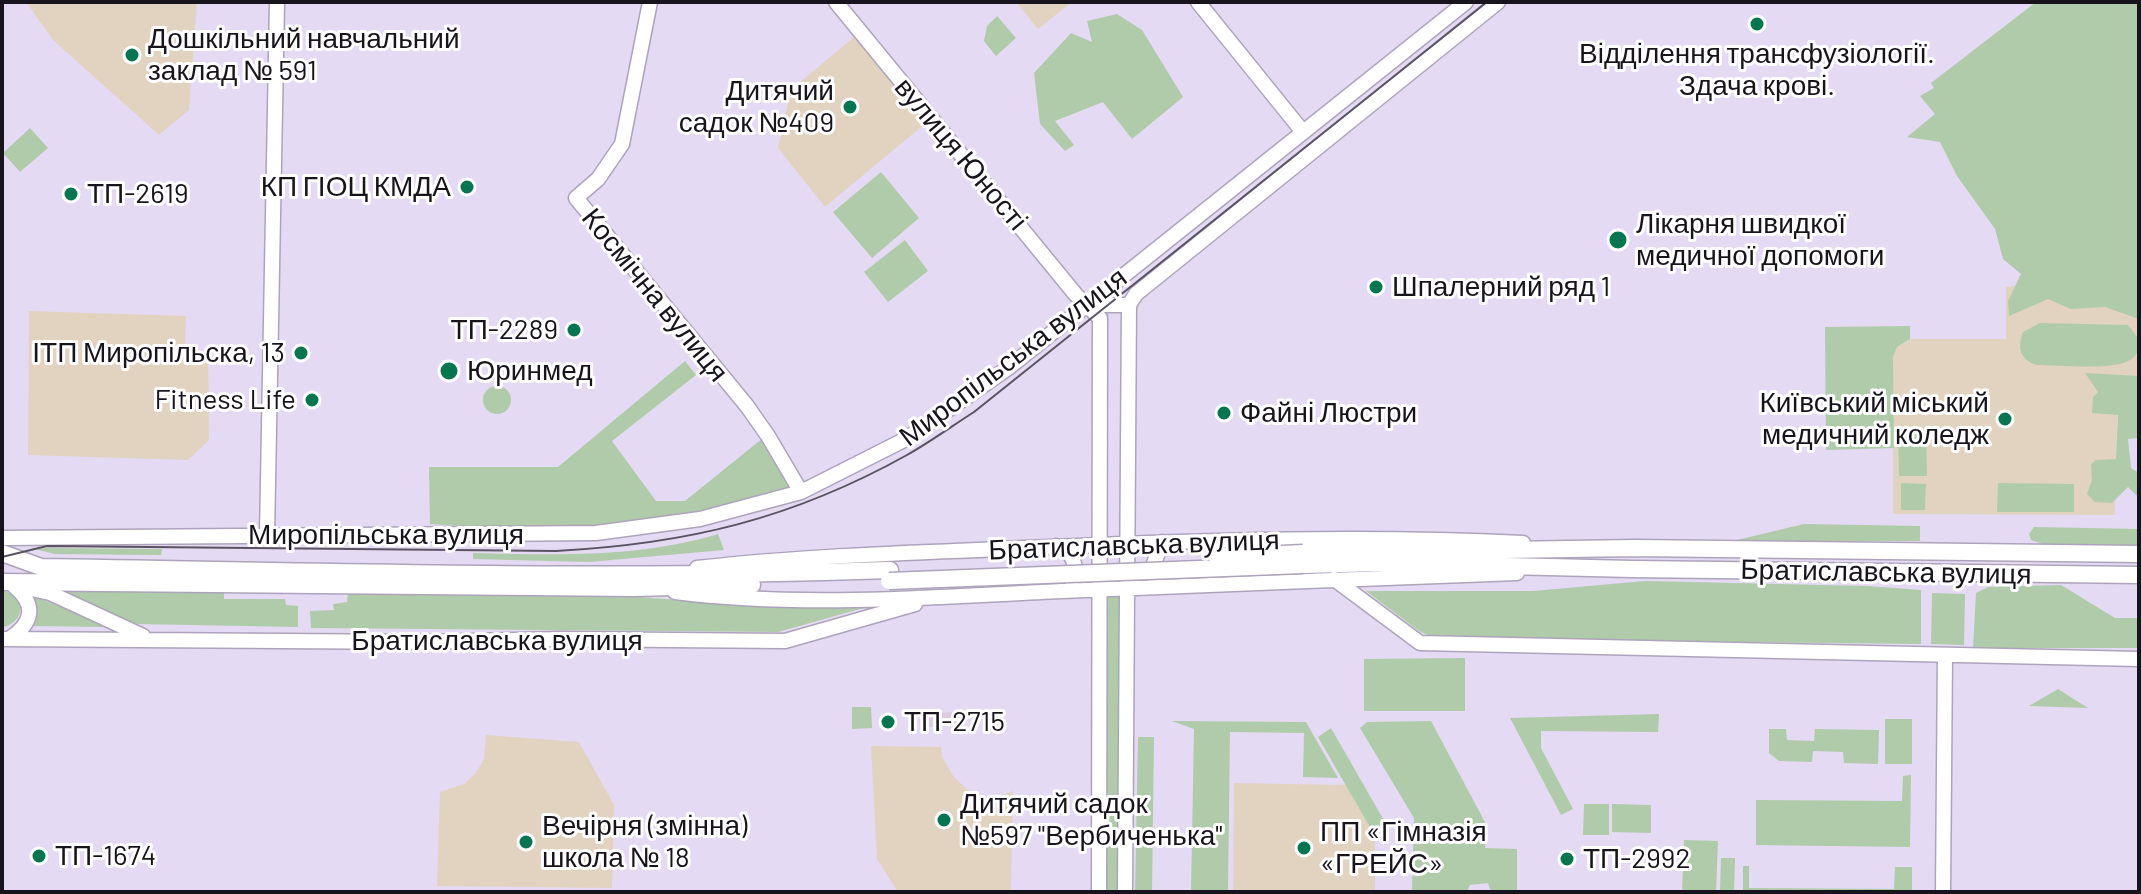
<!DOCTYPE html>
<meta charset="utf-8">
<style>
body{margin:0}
#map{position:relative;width:2141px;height:894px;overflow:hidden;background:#e4daf3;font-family:Barlow,sans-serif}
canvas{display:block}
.frame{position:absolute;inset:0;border:4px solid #18141d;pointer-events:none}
</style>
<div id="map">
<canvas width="2141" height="894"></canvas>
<div class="frame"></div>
</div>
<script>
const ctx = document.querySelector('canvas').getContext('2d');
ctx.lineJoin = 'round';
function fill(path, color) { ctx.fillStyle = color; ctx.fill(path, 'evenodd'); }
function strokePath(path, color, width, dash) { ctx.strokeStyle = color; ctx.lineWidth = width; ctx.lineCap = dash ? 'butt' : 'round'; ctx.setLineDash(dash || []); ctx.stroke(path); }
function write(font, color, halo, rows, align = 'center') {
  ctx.font = font + ' Barlow,sans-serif'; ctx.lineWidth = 6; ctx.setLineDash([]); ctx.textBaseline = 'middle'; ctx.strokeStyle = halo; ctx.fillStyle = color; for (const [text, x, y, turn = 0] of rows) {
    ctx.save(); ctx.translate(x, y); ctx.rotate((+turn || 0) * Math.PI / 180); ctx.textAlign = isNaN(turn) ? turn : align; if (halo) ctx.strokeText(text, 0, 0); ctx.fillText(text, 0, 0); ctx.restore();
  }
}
fill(new Path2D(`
 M 962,711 L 963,724 L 920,728 L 919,715 Z`), '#dbccdf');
fill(new Path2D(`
 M 26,2 L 197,2 L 189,110 L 159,135 L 53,40 Z
 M 1016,2 L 1072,2 L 1038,29 Z
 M 855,36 L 926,123 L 825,207 L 778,148 L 791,90 Z
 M 2058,280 L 2139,309 L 2139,380 L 2118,390 L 2115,515 L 1893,514 L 1893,357 L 1897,347 L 1910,339 L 2006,339 L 2006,287 Z
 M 29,311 L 186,316 L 185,350 L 208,351 L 209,440 L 188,460 L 28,455 Z
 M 486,735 L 579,742 L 614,805 L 612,888 L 437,886 L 440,792 L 464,784 L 475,774 L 484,759 Z
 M 871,746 L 941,747 L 942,757 L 954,777 L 968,790 L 984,796 L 1001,796 L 1013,791 L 1011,892 L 898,892 L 877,859 Z
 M 1234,783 L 1346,785 L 1375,836 L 1375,892 L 1233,892 Z`), '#e2d3c1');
fill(new Path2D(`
 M 2036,2 L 2139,2 L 2139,319 L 2105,307 L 2071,309 L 2048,299 L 2009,316 L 2008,301 L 2021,274 L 2003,259 L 1995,229 L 1957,176 L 1940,142 L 1907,137 L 1935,114 L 1920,96 L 1934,88 L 1931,83 Z
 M 1117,14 L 1142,30 L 1183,97 L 1132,139 L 1103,102 L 1055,121 L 1074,145 L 1065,151 L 1040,124 L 1034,73 L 1071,33 L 1092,42 L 1087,21 Z
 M 997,16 L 1016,38 L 996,56 L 984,41 L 987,26 Z
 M 30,128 L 48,148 L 20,172 L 3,153 Z
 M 881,172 L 919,218 L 872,258 L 833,212 Z
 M 905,240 L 928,271 L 888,302 L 864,272 Z
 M 2040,323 L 2128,325 L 2139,339 C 2139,346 2139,352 2134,357 C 2120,372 2058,365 2037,365 C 2020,360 2017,348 2023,332 Z
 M 1910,326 L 1910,339 L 1897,347 L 1893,357 L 1894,448 L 1826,450 L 1825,327 Z
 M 685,361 L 696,375 L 612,441 L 656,501 L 685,501 L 763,438 L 793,485 C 678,527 551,533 430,524 L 429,467 L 558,467 Z
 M 2085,373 L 2139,376 L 2139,438 L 2128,439 L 2131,468 L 2139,473 L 2139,498 L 2128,487 L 2112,503 L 2095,502 L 2087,494 L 2092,480 L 2091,464 L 2096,460 L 2116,459 L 2118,415 L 2092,413 L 2093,397 L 2098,392 Z
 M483 400a14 14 0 1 1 28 0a14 14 0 1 1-28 0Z
 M 1926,433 L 1927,476 L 1899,476 L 1898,434 Z
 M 1901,483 L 1926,484 L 1925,510 L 1901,510 Z
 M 1998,483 L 2074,484 L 2074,512 L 1997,512 Z
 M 1804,524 L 1920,526 L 1920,541 L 1733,541 Z
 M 2034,527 L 2139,529 L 2139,546 L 2043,544 L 2031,540 L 2029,534 Z
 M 718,534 L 724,550 L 589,562 L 473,559 L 473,553 C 554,555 639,558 718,534 Z
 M 35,549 L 47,548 L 162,549 L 161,555 L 55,554 Z
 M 1645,581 L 1867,586 L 1921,590 L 1921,644 L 1436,639 L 1419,631 L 1366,591 L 1533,591 Z
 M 2061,585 L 2115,618 L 2139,618 L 2139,648 L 1973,648 L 1976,593 L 1988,587 Z
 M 1126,588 L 1125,892 L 1099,892 L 1100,590 Z
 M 2,590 L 14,595 L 21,607 C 20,619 13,624 2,628 Z
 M 64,592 L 224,592 L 224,599 L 285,599 L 286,605 L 298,606 L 298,627 L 136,624 Z
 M 348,593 L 614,595 L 771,607 L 881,603 L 778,632 L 311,628 L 310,611 L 334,610 L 333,604 L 347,602 Z
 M 1932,593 L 1965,594 L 1964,645 L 1931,644 Z
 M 29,594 L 109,627 L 30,626 Z
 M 1465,658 L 1465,711 L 1364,711 L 1364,659 Z
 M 2058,689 L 2088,708 L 2029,706 Z
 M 852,707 L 871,707 L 872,728 L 852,729 Z
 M 1659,714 L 1658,732 L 1541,731 L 1541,748 L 1573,809 L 1561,815 L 1510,718 Z
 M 1885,719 L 1912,719 L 1912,764 L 1885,764 Z
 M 1172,721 L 1306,722 L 1338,778 L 1303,777 L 1304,733 L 1230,732 L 1228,892 L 1191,892 L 1194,729 Z
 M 1431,721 L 1486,824 L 1485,848 L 1517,849 L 1517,892 L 1491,892 L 1488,883 L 1470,885 L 1467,892 L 1412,892 L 1414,818 L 1360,728 L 1367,722 Z
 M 1331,728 L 1386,824 L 1375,836 L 1318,737 Z
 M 1769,729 L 1786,729 L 1787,740 L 1814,741 L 1815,729 L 1879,730 L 1878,764 L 1844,763 L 1843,752 L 1813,751 L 1812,762 L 1779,761 L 1769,753 Z
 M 1138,737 L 1154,737 L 1152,892 L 1135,892 Z
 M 1911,775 L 1910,847 L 1756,845 L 1756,800 L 1902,801 L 1903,776 Z
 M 1584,804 L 1609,804 L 1609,835 L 1583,835 Z
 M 1612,804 L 1651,805 L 1651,833 L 1612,832 Z
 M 1684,840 L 1718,841 L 1716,892 L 1682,892 Z
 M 1721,858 L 1735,858 L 1734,892 L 1720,892 Z
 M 1743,866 L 1749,866 L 1749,888 L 1894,889 L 1895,867 L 1912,867 L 1912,892 L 1743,892 Z`), '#b0cba9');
const minor = new Path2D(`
 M 650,2 L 622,144 L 598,179 L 576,198 L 747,406 L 768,436 L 801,492
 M 836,2 L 1076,295 L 1100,318 L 1099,892
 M 1198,2 L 1303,132
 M 1087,305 L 1129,305
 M 1129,305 L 1136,294 L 1498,2
 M 267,535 L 277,2
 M 2,538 L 596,533 L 700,519 L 801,492 L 906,439 L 1008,368 L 1466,2
 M 1056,546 C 1074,552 1078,565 1072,582
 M 697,568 C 814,555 932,552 1049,547 C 1207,540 1365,535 1523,543
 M 1155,579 L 1153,566 L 1162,542
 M 1334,579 L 1420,643 L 2139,659
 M 22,587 L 50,593 L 143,636
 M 675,592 C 803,608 934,597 1062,591 C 1214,585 1365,578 1517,573
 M 2,639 L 421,642 L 561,639 L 785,641 L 915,604
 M 9,639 C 33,623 37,605 14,586
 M 1125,892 L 1129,305
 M 1943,892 L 1945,655`);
const major = new Path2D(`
 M 2,553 L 41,567 C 323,571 607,580 890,570
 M 1303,553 L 1636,548 L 2139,554
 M 1303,565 L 1379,563 L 1632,569 L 2139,575
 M 2,582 L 634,588 L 752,585`);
strokePath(minor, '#ada4bb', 17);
strokePath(major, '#ada4bb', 19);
strokePath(minor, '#fff', 14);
strokePath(major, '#fff', 16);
strokePath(new Path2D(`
 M 2,557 L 47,546 L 556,551 C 687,544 792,519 907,455 C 930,442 952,426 974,412 L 1487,2`), '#595362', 2);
const majorBridge = new Path2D(`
 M 1217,557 L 1303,553
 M 889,581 L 1303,565`);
strokePath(majorBridge, '#ada4bb', 19, []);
strokePath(majorBridge, '#fff', 16);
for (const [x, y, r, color] of [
 [1757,24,8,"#067650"],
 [132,55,8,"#067650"],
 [850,107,8,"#067650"],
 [467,187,8,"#067650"],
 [71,194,8,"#067650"],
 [1618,240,10,"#067650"],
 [1376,287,8,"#067650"],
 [574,330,8,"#067650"],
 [301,353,8,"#067650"],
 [449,371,10,"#067650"],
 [312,400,8,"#067650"],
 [1224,413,8,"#067650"],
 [2005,419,8,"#067650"],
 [888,722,8,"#067650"],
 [944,820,8,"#067650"],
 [526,842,8,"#067650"],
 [1304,848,8,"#067650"],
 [39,856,8,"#067650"],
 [1567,859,8,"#067650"]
]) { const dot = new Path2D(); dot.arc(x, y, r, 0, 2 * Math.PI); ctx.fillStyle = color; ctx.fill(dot); strokePath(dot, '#fff', 3); }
write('28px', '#18141d', '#fff', [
 ["Дошкільний навчальний",148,39],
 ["заклад № 591",148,71],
 ["Відділення трансфузіології.",1757,54,"center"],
 ["Здача крові.",1757,86,"center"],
 ["Дитячий",834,91,"right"],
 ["садок №409",834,123,"right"],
 ["КП ГІОЦ КМДА",451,187,"right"],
 ["ТП-2619",87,194],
 ["Лікарня швидкої",1636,224],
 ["медичної допомоги",1636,256],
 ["Шпалерний ряд 1",1392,287],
 ["ТП-2289",558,330,"right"],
 ["ІТП Миропільска, 13",285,353,"right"],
 ["Юринмед",467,371],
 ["Fitness Life",296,400,"right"],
 ["Київський міський",1989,403,"right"],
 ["медичний коледж",1989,435,"right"],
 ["Файні Люстри",1240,413],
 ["ТП-2715",904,722],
 ["Дитячий садок",960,804],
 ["№597 \"Вербиченька\"",960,836],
 ["Вечірня (змінна)",542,826],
 ["школа № 18",542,858],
 ["ПП «Гімназія",1320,832],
 ["«ГРЕЙС»",1320,864],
 ["ТП-1674",55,856],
 ["ТП-2992",1583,859]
], 'left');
write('28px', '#18141d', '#fff', [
 ["вулиця Юності",961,154,50],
 ["Космічна вулиця",655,295,51],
 ["Миропільська вулиця",1013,357,-37],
 ["Миропільська вулиця",386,535],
 ["Братиславська вулиця",1134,545,-2],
 ["Братиславська вулиця",1886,572,1],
 ["Братиславська вулиця",497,641]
]);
</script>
